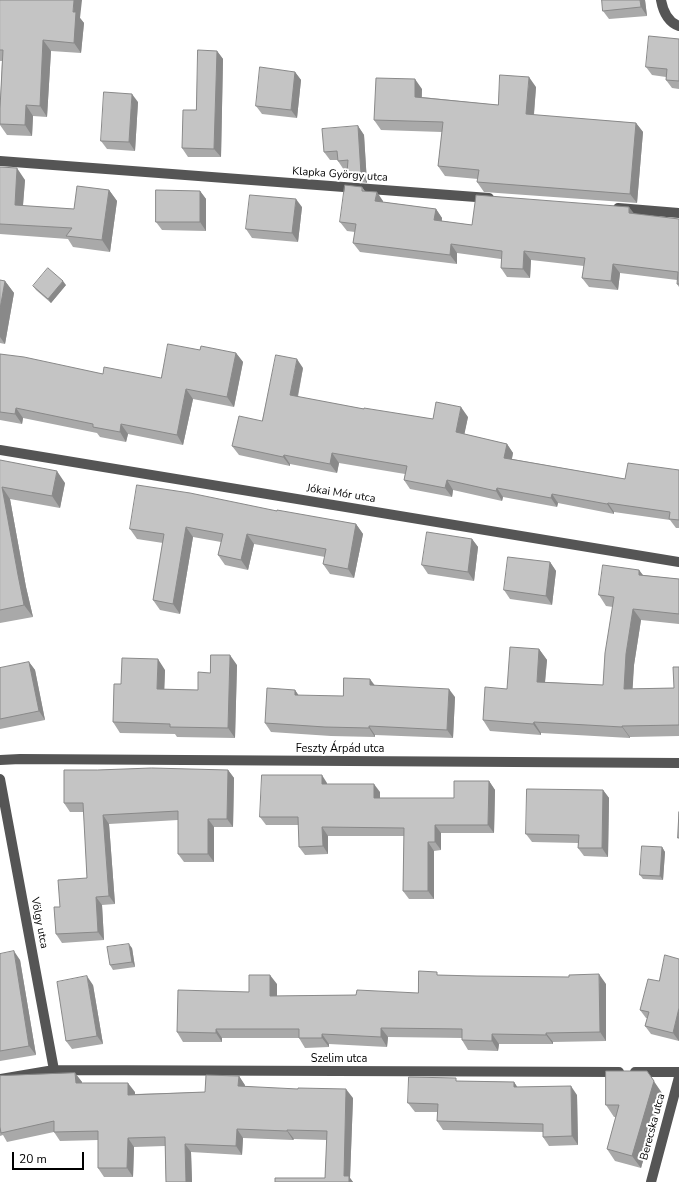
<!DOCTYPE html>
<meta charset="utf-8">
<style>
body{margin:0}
#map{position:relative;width:679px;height:1182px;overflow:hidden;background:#fff;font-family:"Nunito Sans",sans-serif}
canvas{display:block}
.scale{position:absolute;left:12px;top:1152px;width:72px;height:18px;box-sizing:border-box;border:2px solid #000;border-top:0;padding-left:5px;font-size:12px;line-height:14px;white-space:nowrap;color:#000;-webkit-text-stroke:3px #fff;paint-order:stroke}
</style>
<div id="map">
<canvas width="679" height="1182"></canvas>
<div class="scale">20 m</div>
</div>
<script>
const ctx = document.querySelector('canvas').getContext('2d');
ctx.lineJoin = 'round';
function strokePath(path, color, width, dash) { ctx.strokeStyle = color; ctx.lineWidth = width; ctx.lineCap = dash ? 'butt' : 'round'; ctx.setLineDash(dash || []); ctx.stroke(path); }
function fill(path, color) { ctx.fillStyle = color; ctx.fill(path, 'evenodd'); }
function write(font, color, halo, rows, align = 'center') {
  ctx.font = font + ' "Nunito Sans",sans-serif'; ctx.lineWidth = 4; ctx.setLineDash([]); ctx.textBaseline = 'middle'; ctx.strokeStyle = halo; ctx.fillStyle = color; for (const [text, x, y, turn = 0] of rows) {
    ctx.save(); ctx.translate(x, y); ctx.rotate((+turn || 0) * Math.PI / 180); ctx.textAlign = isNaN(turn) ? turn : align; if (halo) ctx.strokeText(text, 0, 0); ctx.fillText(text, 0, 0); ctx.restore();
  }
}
strokePath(new Path2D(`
 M 661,0 C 663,11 668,22 679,26
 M 0,161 L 489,198
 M 618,208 L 679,213
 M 0,450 L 679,562
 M 0,760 L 20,759 L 679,763
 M 0,779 L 54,1070
 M 635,1072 L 679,1072
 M 0,1079 L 54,1070 L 619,1072
 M 651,1182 L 679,1077`), '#555', 10);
fill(new Path2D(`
 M 0,0 L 80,18 L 84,23 L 81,53 L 51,51 L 47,117 L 33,116 L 32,136 L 7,135 L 0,125 L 0,109 L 2,61 L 0,61 Z
 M 602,0 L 645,0 L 647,16 L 609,19 L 603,11 Z
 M 679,39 L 679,89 L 672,88 L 666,80 L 666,77 L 652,75 L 646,67 Z
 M 217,51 L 223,59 L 221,157 L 188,157 L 182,148 L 196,110 Z
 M 295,72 L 301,80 L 297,118 L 262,114 L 256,106 Z
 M 536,87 L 534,115 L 636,123 L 643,132 L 637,203 L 484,192 L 477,182 L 478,179 L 445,176 L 438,166 L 442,132 L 381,130 L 374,120 L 422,89 L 422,97 L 498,105 Z
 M 138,102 L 135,151 L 107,149 L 101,141 Z
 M 358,126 L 364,135 L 367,183 L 353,181 L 347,173 L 347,169 L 344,170 L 338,161 L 338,160 L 330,160 L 324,152 Z
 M 0,167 L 25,180 L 23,206 L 74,209 L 109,190 L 117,201 L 110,252 L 73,247 L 68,239 L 0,234 Z
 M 362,187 L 365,191 L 383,201 L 383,202 L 436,209 L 442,218 L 442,221 L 472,225 L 634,214 L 679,219 L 679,287 L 677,284 L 677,280 L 620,273 L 618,290 L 589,287 L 582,278 L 584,266 L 531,260 L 530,278 L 507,277 L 501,268 L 501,259 L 457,253 L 457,264 L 360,252 L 353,243 L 355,232 L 347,231 L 340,222 Z
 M 200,191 L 206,199 L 206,231 L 162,230 L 156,222 Z
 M 302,207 L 298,242 L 252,238 L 246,229 Z
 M 0,280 L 5,281 L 14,293 L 5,344 L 0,343 Z
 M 66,285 L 51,303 L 36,290 L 33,286 Z
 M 200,350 L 236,353 L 243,362 L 234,407 L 193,399 L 183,445 L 128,434 L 126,442 L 100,437 L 97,433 L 23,418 L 22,424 L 0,420 L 0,354 L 103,374 L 161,378 Z
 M 303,368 L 298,397 L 364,409 L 433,419 L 468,417 L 464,434 L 507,444 L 513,453 L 512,459 L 625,479 L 679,470 L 679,528 L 676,528 L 670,520 L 614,512 L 614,514 L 558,503 L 557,507 L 503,497 L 502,501 L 453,490 L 452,497 L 410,489 L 404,480 L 405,474 L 339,463 L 337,473 L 290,464 L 290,466 L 239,455 L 232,446 L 262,421 Z
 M 0,460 L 65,483 L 60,508 L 10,499 L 26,587 L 33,617 L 0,623 Z
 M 277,511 L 356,524 L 363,534 L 354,578 L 330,574 L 323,564 L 325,557 L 254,544 L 248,570 L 225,565 L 218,555 L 221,542 L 193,537 L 180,614 L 160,610 L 153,600 L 163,543 L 137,539 L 130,529 Z
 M 472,539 L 478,547 L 474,581 L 428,574 L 422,565 Z
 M 550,562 L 556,571 L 552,605 L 510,599 L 504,590 Z
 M 639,570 L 643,575 L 679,579 L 679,624 L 641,620 L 634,665 L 632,689 L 674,688 L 679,667 L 679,736 L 630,737 L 630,738 L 541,733 L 541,735 L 490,731 L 483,720 L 507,689 L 539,649 L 547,660 L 545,682 L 603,685 L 613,607 L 606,606 L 599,595 Z
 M 29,662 L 35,670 L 45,720 L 0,729 L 0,668 Z
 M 237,665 L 235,738 L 177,737 L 175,734 L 120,733 L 113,722 L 121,684 L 165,670 L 164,689 L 198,690 L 210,673 Z
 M 375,686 L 455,697 L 453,738 L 375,735 L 375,737 L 331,736 L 271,732 L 265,723 L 295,690 L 299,696 L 343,696 Z
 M 97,770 L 228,770 L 234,778 L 233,827 L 214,827 L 214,862 L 184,862 L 178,854 L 178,820 L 109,824 L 115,904 L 102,905 L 104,940 L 62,943 L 56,934 L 60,907 L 87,878 L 84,812 L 70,812 L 64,803 Z
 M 489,781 L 495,790 L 494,833 L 441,833 L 441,850 L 434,851 L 434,899 L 409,899 L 403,891 L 404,836 L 328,836 L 328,854 L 305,855 L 299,847 L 299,825 L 266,825 L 260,817 L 327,783 L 327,784 L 380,792 L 380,798 L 454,798 Z
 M 603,790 L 609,798 L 608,857 L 584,856 L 578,848 L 578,843 L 532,842 L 526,834 Z
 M 662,847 L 665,852 L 663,880 L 643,879 L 640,875 Z
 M 132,948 L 135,967 L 113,970 L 110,965 Z
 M 0,954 L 20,960 L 36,1055 L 0,1061 Z
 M 679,959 L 679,1041 L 651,1034 L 645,1026 L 647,1018 L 646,1018 L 640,1010 L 659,981 Z
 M 440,975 L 606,984 L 606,1041 L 553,1042 L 553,1044 L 499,1044 L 498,1051 L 468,1050 L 462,1040 L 462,1038 L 388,1037 L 387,1047 L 329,1044 L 329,1047 L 305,1048 L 299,1038 L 222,1038 L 222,1042 L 183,1042 L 177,1032 L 249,992 L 277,984 L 277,996 L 356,995 L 418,993 Z
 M 93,985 L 103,1044 L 72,1049 L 66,1041 Z
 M 75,1073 L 82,1082 L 82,1083 L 135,1092 L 135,1094 L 205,1092 L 239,1076 L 245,1086 L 353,1098 L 350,1178 L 353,1182 L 275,1182 L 325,1178 L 327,1140 L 294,1139 L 293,1140 L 243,1138 L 242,1155 L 191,1152 L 192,1182 L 166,1182 L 165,1146 L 134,1147 L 133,1177 L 104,1177 L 98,1168 L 98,1140 L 60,1141 L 54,1132 L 7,1142 L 3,1135 L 0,1136 L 0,1076 Z
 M 458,1081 L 514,1082 L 517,1087 L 577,1095 L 578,1145 L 549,1146 L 543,1137 L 543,1132 L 443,1130 L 437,1121 L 437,1112 L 415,1112 L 408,1103 Z
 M 662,1093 L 641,1168 L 615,1161 L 607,1149 L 616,1117 L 614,1117 L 606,1105 Z`), '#a9a9a9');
fill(new Path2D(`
 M 74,0 L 82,0 L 80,18 L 84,23 L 81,53 L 74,43 L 73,12 Z
 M 640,0 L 645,0 L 647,16 L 641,7 Z
 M 43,40 L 51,51 L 47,117 L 40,106 Z
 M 217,51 L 223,59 L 221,157 L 214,149 Z
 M 295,72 L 301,80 L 297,118 L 291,110 Z
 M 529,77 L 536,87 L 533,124 L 526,114 Z
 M 415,79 L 422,89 L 421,106 L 415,97 Z
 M 132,94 L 138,102 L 135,151 L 129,142 Z
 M 26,105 L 33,116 L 32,136 L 25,125 Z
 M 636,123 L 643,132 L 637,203 L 630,194 Z
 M 358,126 L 364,135 L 367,183 L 361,174 Z
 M 17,168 L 25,180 L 22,216 L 15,205 Z
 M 109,190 L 117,201 L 110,252 L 102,240 Z
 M 200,191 L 206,199 L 206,231 L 200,222 Z
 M 377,192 L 383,201 L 382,210 L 375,201 Z
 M 296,199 L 302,207 L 298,242 L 292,233 Z
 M 629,207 L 636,216 L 629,213 Z
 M 436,209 L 442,218 L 440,229 L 434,220 Z
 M 451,244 L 457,253 L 457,264 L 450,255 Z
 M 524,251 L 531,260 L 530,278 L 523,269 Z
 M 613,264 L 620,273 L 618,290 L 611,281 Z
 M 5,281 L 14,293 L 5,344 L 0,337 L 0,309 Z
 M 63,281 L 66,285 L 51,303 L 48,299 Z
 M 236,353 L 243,362 L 234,407 L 227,397 Z
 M 297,359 L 303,368 L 296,404 L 290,395 Z
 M 186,389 L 193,399 L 183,445 L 177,435 Z
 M 461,407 L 468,417 L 463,441 L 456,432 Z
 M 16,408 L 23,418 L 22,424 L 15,414 Z
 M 121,424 L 128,434 L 126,442 L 120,432 Z
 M 507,444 L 513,453 L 510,467 L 504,458 Z
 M 332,453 L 339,463 L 337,473 L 330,464 Z
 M 284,455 L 290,464 L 290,466 L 283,457 Z
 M 57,471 L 65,483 L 60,508 L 52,496 Z
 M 447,480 L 453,490 L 452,497 L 445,488 Z
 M 2,487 L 10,499 L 26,587 L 33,617 L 24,605 L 18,575 Z
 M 497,488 L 503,497 L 502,501 L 496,491 Z
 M 552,494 L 558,503 L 557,507 L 551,498 Z
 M 608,503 L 614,512 L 614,514 L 607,504 Z
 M 356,524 L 363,534 L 354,578 L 348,569 Z
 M 186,527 L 193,537 L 180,614 L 173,604 Z
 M 247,534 L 254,544 L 248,570 L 241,560 Z
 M 472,539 L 478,547 L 474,581 L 468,572 Z
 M 550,562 L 556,571 L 552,605 L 546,596 Z
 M 639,570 L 647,581 L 639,575 Z
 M 633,609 L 641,620 L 634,665 L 632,700 L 624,689 L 626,654 Z
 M 539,649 L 547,660 L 544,693 L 537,682 Z
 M 230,655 L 237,665 L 235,738 L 228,728 Z
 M 158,659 L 165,670 L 164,700 L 157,689 Z
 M 29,662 L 35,670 L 45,720 L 39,711 Z
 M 370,679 L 376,687 L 370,685 Z
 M 449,689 L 455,697 L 453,738 L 447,730 Z
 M 295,690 L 301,699 L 295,695 Z
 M 534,722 L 541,733 L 541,735 L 533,724 Z
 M 369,726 L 375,735 L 375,737 L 369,728 Z
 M 622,726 L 630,737 L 630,738 L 622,727 Z
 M 228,770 L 234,778 L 233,827 L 227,819 Z
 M 322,775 L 327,783 L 327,792 L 322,784 Z
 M 489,781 L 495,790 L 494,833 L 488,825 Z
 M 374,784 L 380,792 L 380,807 L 374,798 Z
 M 603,790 L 609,798 L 608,857 L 602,848 Z
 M 103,815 L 109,824 L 115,904 L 109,896 Z
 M 208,819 L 214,827 L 214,862 L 208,854 Z
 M 435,825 L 441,833 L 441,850 L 435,842 Z
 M 322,827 L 328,836 L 328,854 L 323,846 Z
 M 428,842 L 434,851 L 434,899 L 428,891 Z
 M 662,847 L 665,852 L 663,880 L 660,876 Z
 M 96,897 L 102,905 L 104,940 L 98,932 Z
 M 129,944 L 132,948 L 135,967 L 132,962 Z
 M 14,951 L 20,960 L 36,1055 L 29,1046 Z
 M 599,974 L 606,984 L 606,1041 L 600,1032 Z
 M 270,975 L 277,984 L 277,1005 L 270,996 Z
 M 87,976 L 93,985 L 103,1044 L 97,1036 Z
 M 679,1008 L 679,1041 L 673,1033 Z
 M 381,1028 L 388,1037 L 387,1047 L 381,1037 Z
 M 216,1029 L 222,1038 L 222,1042 L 216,1033 Z
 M 546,1033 L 553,1042 L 553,1044 L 546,1035 Z
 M 322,1034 L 329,1044 L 329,1047 L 322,1038 Z
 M 492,1034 L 499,1044 L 498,1051 L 492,1041 Z
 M 647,1071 L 662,1093 L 641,1168 L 632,1156 Z
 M 75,1073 L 82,1082 L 82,1092 L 76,1083 Z
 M 239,1076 L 245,1085 L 244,1095 L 238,1086 Z
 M 514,1082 L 520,1091 L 514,1087 Z
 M 128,1083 L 135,1092 L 135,1103 L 128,1095 Z
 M 571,1086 L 577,1095 L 578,1145 L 572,1136 Z
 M 346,1089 L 353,1098 L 350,1178 L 353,1182 L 348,1182 L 344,1176 Z
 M 237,1129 L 243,1138 L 242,1155 L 236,1146 Z
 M 287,1130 L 294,1139 L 293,1140 L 287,1131 Z
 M 128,1138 L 134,1147 L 133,1177 L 127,1168 Z
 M 185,1144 L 191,1152 L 192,1182 L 186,1182 Z`), '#898989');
const building = new Path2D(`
 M 0,0 L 74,0 L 73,12 L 76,12 L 74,43 L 43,40 L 40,106 L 26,105 L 25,125 L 0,124 L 0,108 L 3,50 L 0,50 Z
 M 602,0 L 640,0 L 641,7 L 603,11 Z
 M 649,36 L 679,39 L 679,81 L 666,80 L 667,69 L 646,67 Z
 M 198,50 L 217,51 L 214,149 L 182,148 L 183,110 L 196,110 Z
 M 260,67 L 295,72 L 291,110 L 256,106 Z
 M 500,75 L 529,77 L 526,114 L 636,123 L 630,194 L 477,182 L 479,170 L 438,166 L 443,122 L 374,120 L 376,78 L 415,79 L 415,97 L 498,105 Z
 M 104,92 L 132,94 L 129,142 L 101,141 Z
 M 358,126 L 361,174 L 347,173 L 348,160 L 338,161 L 337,151 L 324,152 L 322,129 Z
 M 0,167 L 17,168 L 15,205 L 74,209 L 77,186 L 109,190 L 102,240 L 66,236 L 72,228 L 0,224 Z
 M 345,185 L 362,187 L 362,191 L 377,192 L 375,201 L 436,209 L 434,220 L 472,225 L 476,195 L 629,207 L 629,213 L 679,219 L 679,284 L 677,284 L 678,272 L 613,264 L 611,281 L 582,278 L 585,258 L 524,251 L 523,269 L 501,268 L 502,251 L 451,244 L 450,255 L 353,243 L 356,224 L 340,222 Z
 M 156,190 L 200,191 L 200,222 L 156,222 Z
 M 250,195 L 296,199 L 292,233 L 246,229 Z
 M 48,268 L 63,281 L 48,299 L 33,286 Z
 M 0,280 L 5,281 L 0,309 Z
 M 168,344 L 200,350 L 201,346 L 236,353 L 227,397 L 186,389 L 177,435 L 121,424 L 120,432 L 93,427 L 93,424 L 16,408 L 15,414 L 0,412 L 0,354 L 24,357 L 103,374 L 104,367 L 161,378 Z
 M 276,355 L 297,359 L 290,395 L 364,409 L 364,408 L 433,419 L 436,402 L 461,407 L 456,432 L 507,444 L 504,458 L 625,479 L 628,463 L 679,470 L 679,520 L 669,519 L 670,512 L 608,503 L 607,504 L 552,494 L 551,498 L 497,488 L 496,491 L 447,480 L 445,488 L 404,480 L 407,466 L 332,453 L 330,464 L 284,455 L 283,457 L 232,446 L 239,416 L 262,421 Z
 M 0,460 L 57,471 L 52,496 L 2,487 L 18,575 L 24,605 L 0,610 Z
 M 137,485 L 190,493 L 277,511 L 277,510 L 356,524 L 348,569 L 323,564 L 326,549 L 247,534 L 241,560 L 218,555 L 223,534 L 186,527 L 173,604 L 153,600 L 164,534 L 130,529 Z
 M 427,532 L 472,539 L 468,572 L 422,565 Z
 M 508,557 L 550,562 L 546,596 L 504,590 Z
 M 603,565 L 639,570 L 639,575 L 679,579 L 679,614 L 633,609 L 626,654 L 624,689 L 674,688 L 673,667 L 679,667 L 679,725 L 622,726 L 622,727 L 534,722 L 533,724 L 483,720 L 485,687 L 507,689 L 510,647 L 539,649 L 537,682 L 603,685 L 605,653 L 614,597 L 599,595 Z
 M 211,655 L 230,655 L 228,728 L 170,727 L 170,724 L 113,722 L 114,684 L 121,684 L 122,658 L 158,659 L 157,689 L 198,690 L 198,672 L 210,673 Z
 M 29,662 L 39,711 L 0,719 L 0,668 Z
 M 344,678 L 370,679 L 370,685 L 449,689 L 447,730 L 369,726 L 369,728 L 325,727 L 265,723 L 267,688 L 295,690 L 295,695 L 343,696 Z
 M 152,768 L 228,770 L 227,819 L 208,819 L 208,854 L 178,854 L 178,811 L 103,815 L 109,896 L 96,897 L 98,932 L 56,934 L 54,907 L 60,907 L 58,880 L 87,878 L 83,803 L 64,803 L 64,770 L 97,770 Z
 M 262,775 L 322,775 L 322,784 L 374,784 L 374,798 L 454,798 L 454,781 L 489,781 L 488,825 L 435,825 L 435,842 L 428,842 L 428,891 L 403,891 L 404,828 L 322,827 L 323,846 L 299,847 L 298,817 L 260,817 Z
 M 527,789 L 603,790 L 602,848 L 578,848 L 579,835 L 526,834 Z
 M 679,812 L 679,838 L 678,838 Z
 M 642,846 L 662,847 L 660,876 L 640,875 Z
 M 129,944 L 132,962 L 110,965 L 107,947 Z
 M 14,951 L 29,1046 L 0,1051 L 0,954 Z
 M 665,955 L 679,959 L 679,1008 L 673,1033 L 645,1026 L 649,1012 L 640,1010 L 648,979 L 659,981 Z
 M 419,971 L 437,972 L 437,975 L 477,976 L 569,977 L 569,975 L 599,974 L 600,1032 L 546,1033 L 546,1035 L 492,1034 L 492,1041 L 462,1040 L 462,1029 L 381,1028 L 381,1037 L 322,1034 L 322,1038 L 299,1038 L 299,1029 L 216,1029 L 216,1033 L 177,1032 L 178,990 L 249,992 L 249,975 L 270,975 L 270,996 L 356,995 L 357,990 L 418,993 Z
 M 87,976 L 97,1036 L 66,1041 L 57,982 Z
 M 606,1071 L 647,1071 L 654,1081 L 632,1156 L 607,1149 L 619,1105 L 606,1105 Z
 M 75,1073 L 76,1083 L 128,1083 L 128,1095 L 205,1092 L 206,1075 L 239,1076 L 238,1086 L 298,1089 L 298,1088 L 346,1089 L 344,1176 L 349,1176 L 349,1182 L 275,1182 L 275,1178 L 325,1178 L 327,1131 L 287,1130 L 287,1131 L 237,1129 L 236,1146 L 185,1144 L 186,1182 L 166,1182 L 165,1137 L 128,1138 L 127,1168 L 98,1168 L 98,1131 L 54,1132 L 54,1121 L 1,1133 L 0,1127 L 0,1076 Z
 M 409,1077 L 456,1078 L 456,1081 L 514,1082 L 514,1087 L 571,1086 L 572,1136 L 543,1137 L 543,1124 L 437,1121 L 438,1104 L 408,1103 Z`);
fill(building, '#c4c4c4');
strokePath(building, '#898989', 1);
write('11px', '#000', '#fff', [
 ["Klapka György utca",340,175,4],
 ["Jókai Mór utca",341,494,9],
 ["Feszty Árpád utca",340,749],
 ["Völgy utca",39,923,79],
 ["Szelim utca",339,1059],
 ["Berecska utca",653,1127,-75]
]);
</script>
